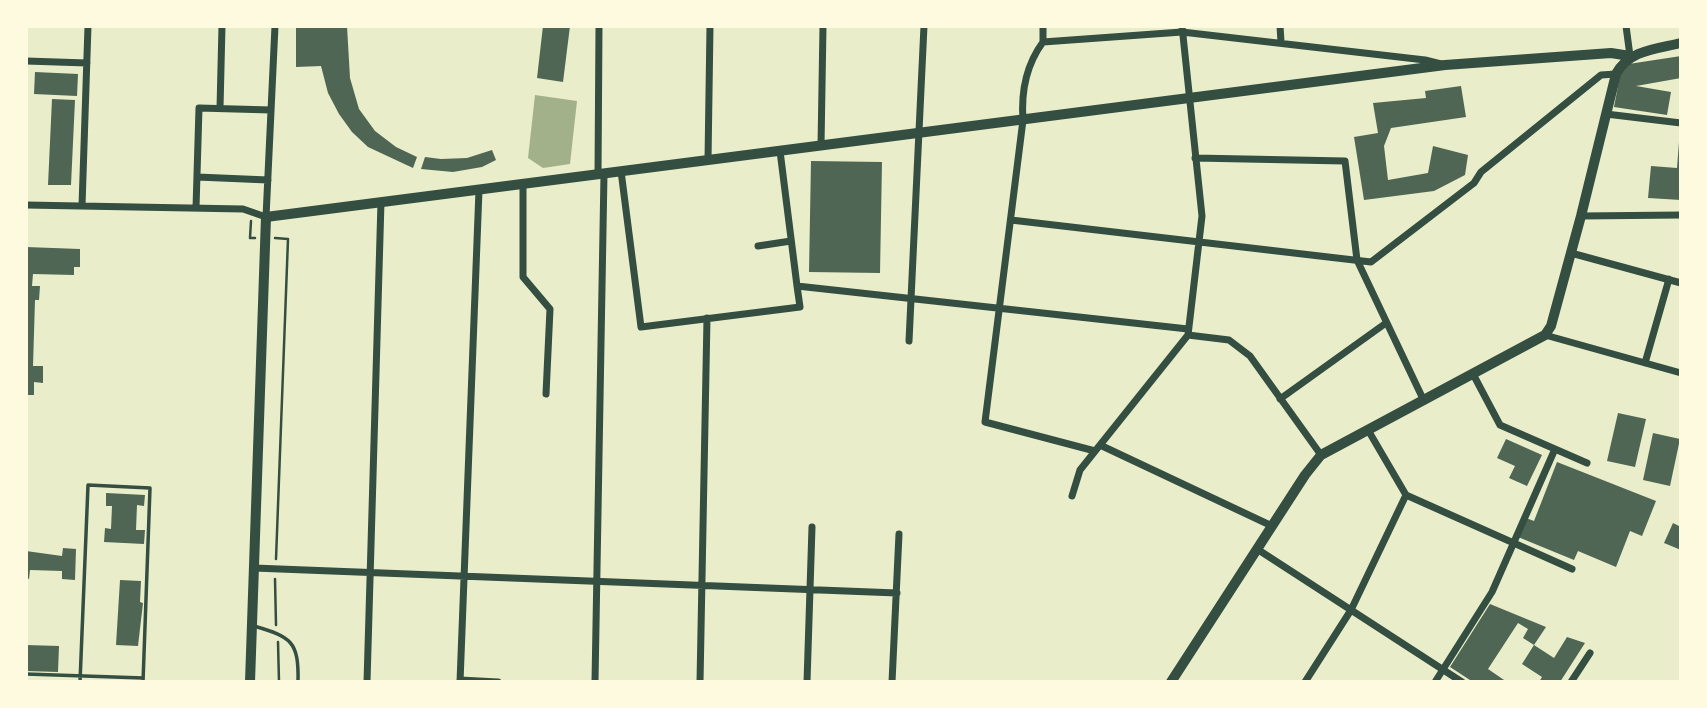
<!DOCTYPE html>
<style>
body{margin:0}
#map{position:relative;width:1707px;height:708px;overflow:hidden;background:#e9edc9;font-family:Helvetica,sans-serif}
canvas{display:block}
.frame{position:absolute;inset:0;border:28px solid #fefae0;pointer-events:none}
</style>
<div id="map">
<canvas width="1707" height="708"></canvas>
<div class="frame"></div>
</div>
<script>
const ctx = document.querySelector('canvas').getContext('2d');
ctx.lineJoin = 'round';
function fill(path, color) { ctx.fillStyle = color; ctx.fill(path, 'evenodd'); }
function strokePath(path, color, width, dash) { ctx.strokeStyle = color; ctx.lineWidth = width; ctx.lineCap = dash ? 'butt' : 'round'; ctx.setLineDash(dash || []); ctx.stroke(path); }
fill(new Path2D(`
 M 535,95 L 577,101 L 570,164 L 543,168 L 528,158 Z`), '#a3b18a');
fill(new Path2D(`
 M 296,26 L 347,26 L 350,78 L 359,109 L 375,131 L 396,147 L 417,157 L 413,168 L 368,147 L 352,132 L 339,114 L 328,93 L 321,66 L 296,67 Z
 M 543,26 L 570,26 L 563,82 L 537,78 Z
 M 1681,56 L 1681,78 L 1636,86 L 1671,92 L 1667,115 L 1614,107 L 1622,65 Z
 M 35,72 L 78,74 L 77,96 L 34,94 Z
 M 1461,86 L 1466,117 L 1391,128 L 1384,146 L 1388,180 L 1428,173 L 1433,146 L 1468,155 L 1465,175 L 1434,191 L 1364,200 L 1354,137 L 1378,133 L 1373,103 L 1426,98 L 1425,91 Z
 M 52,99 L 75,100 L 71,185 L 48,185 Z
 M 1679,142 L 1681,142 L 1681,200 L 1648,198 L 1651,166 L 1677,168 Z
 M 492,150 L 496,160 L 482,167 L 453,172 L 421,169 L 425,157 L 441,159 L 467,158 Z
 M 811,161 L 882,162 L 880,273 L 809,272 Z
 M 26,247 L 80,249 L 80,267 L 74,267 L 74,275 L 33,274 L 32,286 L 40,286 L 39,300 L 35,300 L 33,366 L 43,366 L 43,383 L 34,382 L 34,395 L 26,395 Z
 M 1618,413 L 1646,419 L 1635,467 L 1607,461 Z
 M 1653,433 L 1680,439 L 1670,486 L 1643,480 Z
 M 1506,439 L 1542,455 L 1527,486 L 1509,478 L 1515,466 L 1497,458 Z
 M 1557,462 L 1656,501 L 1642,536 L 1630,531 L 1616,567 L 1578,551 L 1574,560 L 1518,537 L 1526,518 L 1534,521 Z
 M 106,493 L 145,495 L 144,506 L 137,505 L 136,530 L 145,530 L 144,544 L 104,542 L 105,528 L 111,529 L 112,506 L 106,506 Z
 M 1673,523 L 1681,527 L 1681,550 L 1664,543 Z
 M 63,548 L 76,549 L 75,580 L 62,579 L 62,571 L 30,570 L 29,579 L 26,578 L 26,551 L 62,556 Z
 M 120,580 L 141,581 L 140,602 L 143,603 L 138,646 L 116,645 Z
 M 1490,604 L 1546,627 L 1534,645 L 1523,638 L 1528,629 L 1518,623 L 1488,669 L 1507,682 L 1473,682 L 1450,667 Z
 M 1567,637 L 1585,643 L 1560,682 L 1539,682 L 1542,677 L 1522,664 L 1534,645 L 1554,658 Z
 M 26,645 L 59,646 L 58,672 L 26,671 Z`), '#4f6655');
strokePath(new Path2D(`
 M 251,221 L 250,238 L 255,238
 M 275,238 L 288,239 L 276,559
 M 275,579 L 276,625
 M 278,642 L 279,682`), '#344e41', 2.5);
strokePath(new Path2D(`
 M 254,626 C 291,637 299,641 298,682
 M 26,674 L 143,678
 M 80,682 L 88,485 L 150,488 L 143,682`), '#344e41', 3.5);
strokePath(new Path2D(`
 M 1280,26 L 1281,42
 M 1626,26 L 1630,56
 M 1043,42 C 1026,65 1021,92 1023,120 L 985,422 L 1095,451
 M 1043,42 L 1182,32 L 1425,60 L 1441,64
 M 1043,42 L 1043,26
 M 26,61 L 87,63
 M 220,108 L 222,26
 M 1606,114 L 1681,123
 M 821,146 L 823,26
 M 780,151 L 797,286 L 1188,329
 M 1195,158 L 1345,161 L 1357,260 L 1424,401
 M 708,160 L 710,26
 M 621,171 L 641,327 L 800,307 L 797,286
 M 598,174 L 599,26
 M 197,177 L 268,180
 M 523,184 L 523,277 L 550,309 L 546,394
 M 26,205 L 243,209 L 266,217 L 275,26
 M 82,206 L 88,26
 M 196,208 L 199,108 L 271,110
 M 1581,216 L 1681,215
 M 1011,220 L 1371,262 L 1474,183 L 1481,172 L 1601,75 L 1616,74
 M 758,246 L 791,241
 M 1571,253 L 1681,283
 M 1188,335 L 1229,340 L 1250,356 L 1321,455
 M 1545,335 L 1681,373
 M 909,341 L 924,26
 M 1645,363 L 1669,279
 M 1473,374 L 1500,425 L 1587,463
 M 1280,399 L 1386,323
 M 1368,430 L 1406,495 L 1572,569
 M 1100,445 L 1272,526
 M 1072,496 L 1080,470 L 1188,335 L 1202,216 L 1182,26
 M 1257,549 L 1462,682
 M 254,568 L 897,593
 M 460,680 L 498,682
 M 367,682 L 381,202
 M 460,682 L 479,190
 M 595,682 L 604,174
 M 700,682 L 707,318
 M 807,682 L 812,527
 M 892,682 L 899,534
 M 1305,682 L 1351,610 L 1406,495
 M 1435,682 L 1492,592 L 1555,449
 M 1571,682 L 1590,653`), '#344e41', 7);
strokePath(new Path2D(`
 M 250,682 L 266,217 L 1445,65 L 1611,53 L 1630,56
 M 1171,682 L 1305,475 L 1321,455 L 1545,335 L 1551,326 L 1581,216 L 1616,74 C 1629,50 1656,49 1681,43`), '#344e41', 10);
</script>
